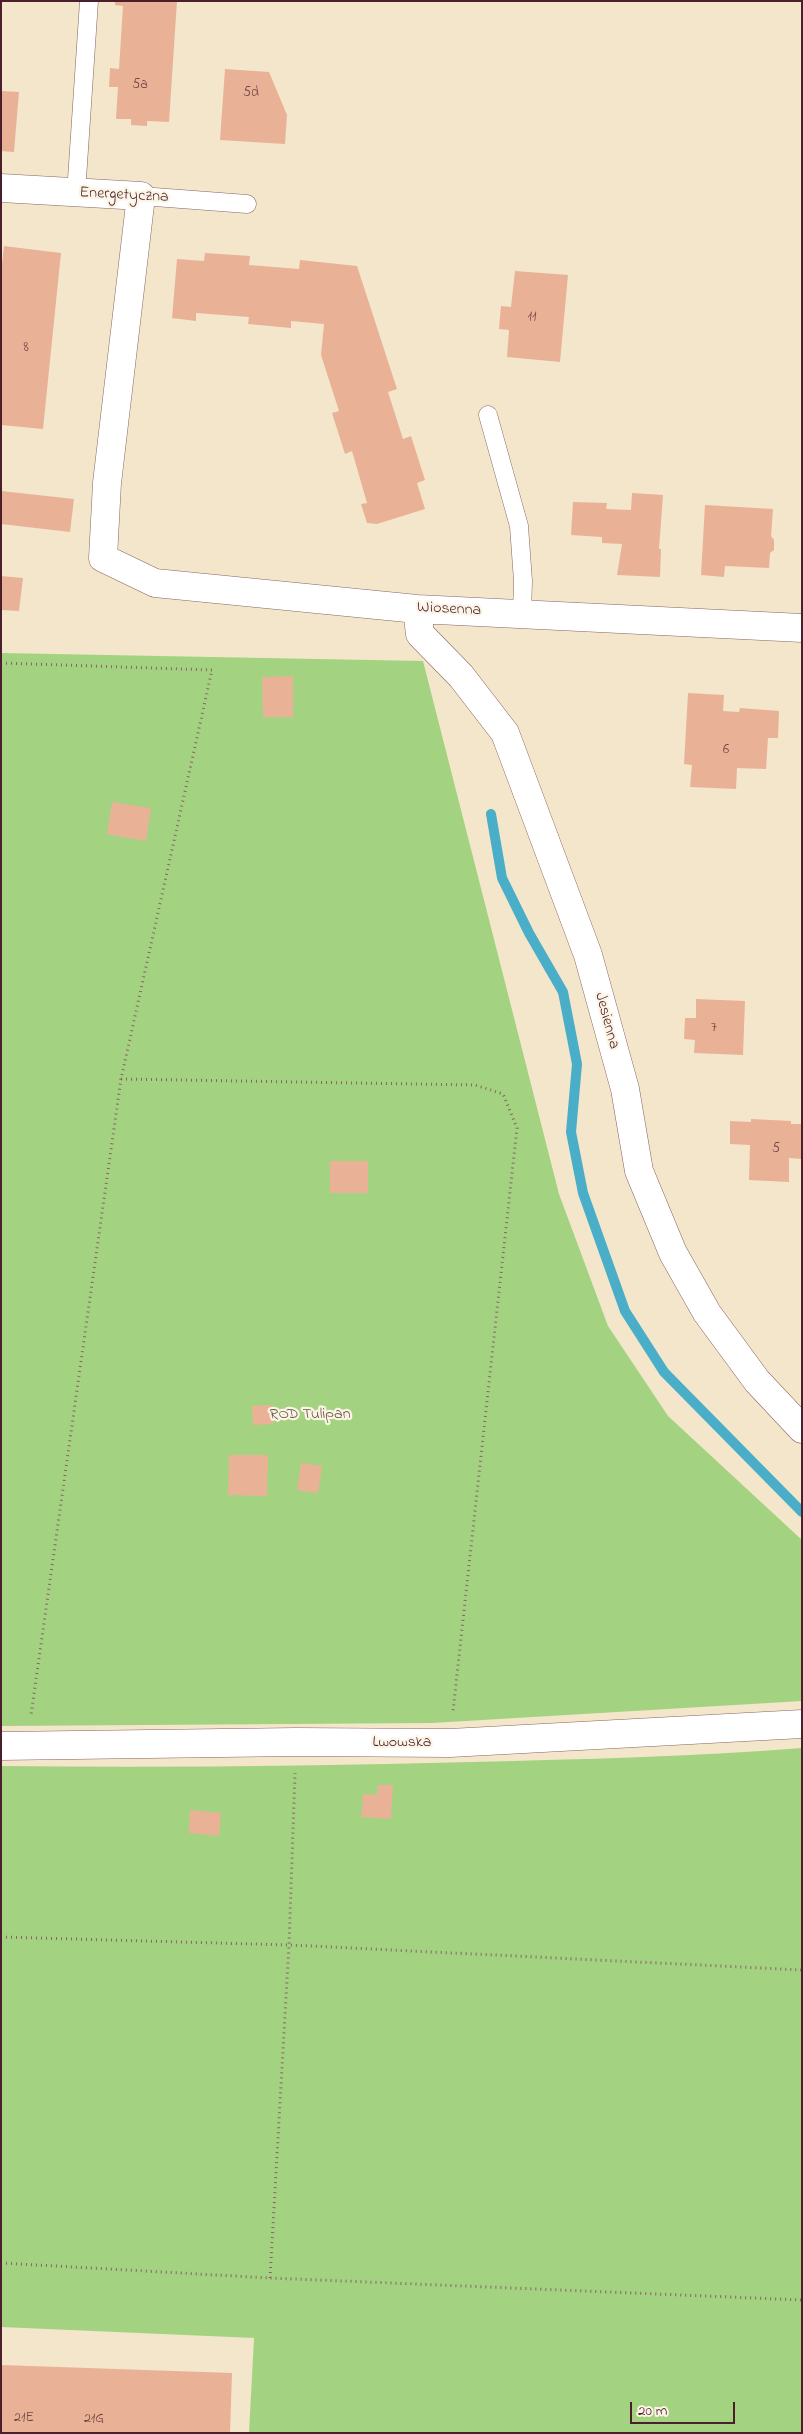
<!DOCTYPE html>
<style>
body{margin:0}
#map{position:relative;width:803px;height:2434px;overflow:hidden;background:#f4e6ca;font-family:"Indie Flower",sans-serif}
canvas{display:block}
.frame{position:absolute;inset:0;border:2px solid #4a1f2b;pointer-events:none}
.scale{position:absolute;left:630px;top:2402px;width:105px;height:22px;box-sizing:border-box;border:2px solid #4a1f2b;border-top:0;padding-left:6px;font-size:15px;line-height:18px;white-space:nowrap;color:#4a1f2b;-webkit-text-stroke:4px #fcf5e5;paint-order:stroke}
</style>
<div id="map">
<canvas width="803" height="2434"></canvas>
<div class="frame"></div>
<div class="scale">20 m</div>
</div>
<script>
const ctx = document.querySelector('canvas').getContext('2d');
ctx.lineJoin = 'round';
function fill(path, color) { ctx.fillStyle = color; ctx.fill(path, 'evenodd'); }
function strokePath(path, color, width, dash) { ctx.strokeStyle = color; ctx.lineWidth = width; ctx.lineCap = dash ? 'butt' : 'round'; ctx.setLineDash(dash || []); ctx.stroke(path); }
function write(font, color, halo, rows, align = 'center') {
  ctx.font = font + ' "Indie Flower",sans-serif'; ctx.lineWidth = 4.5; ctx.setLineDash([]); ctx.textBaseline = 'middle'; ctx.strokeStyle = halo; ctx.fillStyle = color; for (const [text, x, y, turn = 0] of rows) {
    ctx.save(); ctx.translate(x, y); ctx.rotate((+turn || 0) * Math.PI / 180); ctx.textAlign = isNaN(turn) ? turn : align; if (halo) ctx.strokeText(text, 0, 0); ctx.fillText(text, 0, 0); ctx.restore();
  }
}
fill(new Path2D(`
 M 1,653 L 423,661 L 559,1194 L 608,1326 L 668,1416 L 802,1540 L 802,1701 L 432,1723 L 1,1726 Z
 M 802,1748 L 802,2433 L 249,2433 L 254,2338 L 1,2327 L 1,1766 C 158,1768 315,1766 472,1762 C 582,1759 692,1757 802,1748 Z`), '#a3d381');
strokePath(new Path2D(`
 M 491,814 L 502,878 L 529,933 L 563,992 L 577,1064 L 571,1132 L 583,1193 L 625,1311 L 664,1372 L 802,1512`), '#4aaec9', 10);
fill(new Path2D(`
 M 115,1 L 177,1 L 169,122 L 147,121 L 147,126 L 131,125 L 131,119 L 116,119 L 118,87 L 109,87 L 110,68 L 119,69 L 123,6 L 115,5 Z
 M 225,69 L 269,72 L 287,115 L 285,144 L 220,140 Z
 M 1,91 L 19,92 L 14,152 L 1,151 Z
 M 4,246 L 61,253 L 43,429 L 1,425 L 1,273 Z
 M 205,253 L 250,256 L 249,265 L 299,269 L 300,260 L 357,266 L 397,389 L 388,392 L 403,439 L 411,436 L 425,480 L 417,483 L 425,509 L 377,524 L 367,523 L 361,504 L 367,503 L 352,451 L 345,454 L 332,413 L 339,411 L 321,355 L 324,324 L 291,321 L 291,328 L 248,324 L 249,317 L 196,313 L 196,321 L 172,318 L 177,259 L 204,261 Z
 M 515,271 L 568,275 L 560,362 L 507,357 L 509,330 L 499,329 L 501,306 L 511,307 Z
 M 1,491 L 74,499 L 70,532 L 1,524 Z
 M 632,493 L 663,495 L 659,549 L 661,549 L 660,577 L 617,575 L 622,544 L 602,543 L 602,537 L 571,535 L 573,502 L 607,503 L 606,509 L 631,510 Z
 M 705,505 L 773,509 L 771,536 L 774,540 L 774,550 L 770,553 L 769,568 L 725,566 L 724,577 L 701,575 Z
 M 1,576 L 23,578 L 19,611 L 1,610 Z
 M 293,676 L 293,717 L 263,717 L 262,677 Z
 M 688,693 L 724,695 L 723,711 L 739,712 L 740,708 L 779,711 L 778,738 L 768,738 L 766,769 L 737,768 L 736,789 L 690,787 L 692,765 L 684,764 Z
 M 112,802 L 151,808 L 146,841 L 107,834 Z
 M 696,999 L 745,1001 L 743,1055 L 694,1053 L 695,1040 L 684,1039 L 685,1018 L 696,1018 Z
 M 751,1119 L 791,1121 L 791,1124 L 802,1124 L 802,1159 L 789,1158 L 789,1182 L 749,1180 L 750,1145 L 730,1144 L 730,1121 L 751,1122 Z
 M 330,1161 L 368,1161 L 368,1193 L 330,1193 Z
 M 272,1405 L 273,1424 L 253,1425 L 252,1406 Z
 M 229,1455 L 268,1455 L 267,1496 L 228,1495 Z
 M 301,1463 L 322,1466 L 318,1493 L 297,1490 Z
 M 378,1785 L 393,1785 L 391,1819 L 361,1817 L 363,1794 L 377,1795 Z
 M 190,1810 L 221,1813 L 219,1836 L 189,1833 Z
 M 1,2365 L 232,2373 L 230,2433 L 1,2433 Z`), '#e9b296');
const service = new Path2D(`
 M 76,194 L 89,1
 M 141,196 L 247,204
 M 488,415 L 519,526 L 523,581 L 522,613`);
const minor = new Path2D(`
 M 1,188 L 141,196 L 107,483 L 103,558 L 155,583 L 417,609 L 802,628
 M 417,609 L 420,634 L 461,676 L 505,733 L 588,955 L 625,1089 L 639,1171 L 673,1253 L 707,1313 L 757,1381 L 802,1429
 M 1,1746 L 296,1742 L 450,1743 L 802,1724`);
strokePath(service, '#866563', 19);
strokePath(minor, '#866563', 29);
strokePath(new Path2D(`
 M 1,663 L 212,670 L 121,1079 L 31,1715
 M 121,1079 L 475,1085 L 503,1094 L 517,1128 L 453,1711
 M 1,1937 L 289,1945 L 802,1970
 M 1,2263 L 270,2278 L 802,2300
 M 270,2278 L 289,1945 L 295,1773`), '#866563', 3, [1, 4]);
strokePath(service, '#fff', 18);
strokePath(minor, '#fff', 28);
write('14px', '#724446', null, [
 ["5a",140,86],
 ["5d",251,94],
 ["11",532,318],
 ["8",26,349],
 ["6",726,751],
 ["7",714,1029],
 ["5",776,1150],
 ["21E",24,2419],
 ["21G",94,2420]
]);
write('16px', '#4a1f2b', '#fcf5e5', [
 ["Energetyczna",124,196,3],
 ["Wiosenna",449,610,3],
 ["Jesienna",606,1021,75],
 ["Lwowska",402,1743]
]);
write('16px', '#655545', '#fcf5e5', [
 ["ROD Tulipan",310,1415]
]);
</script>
